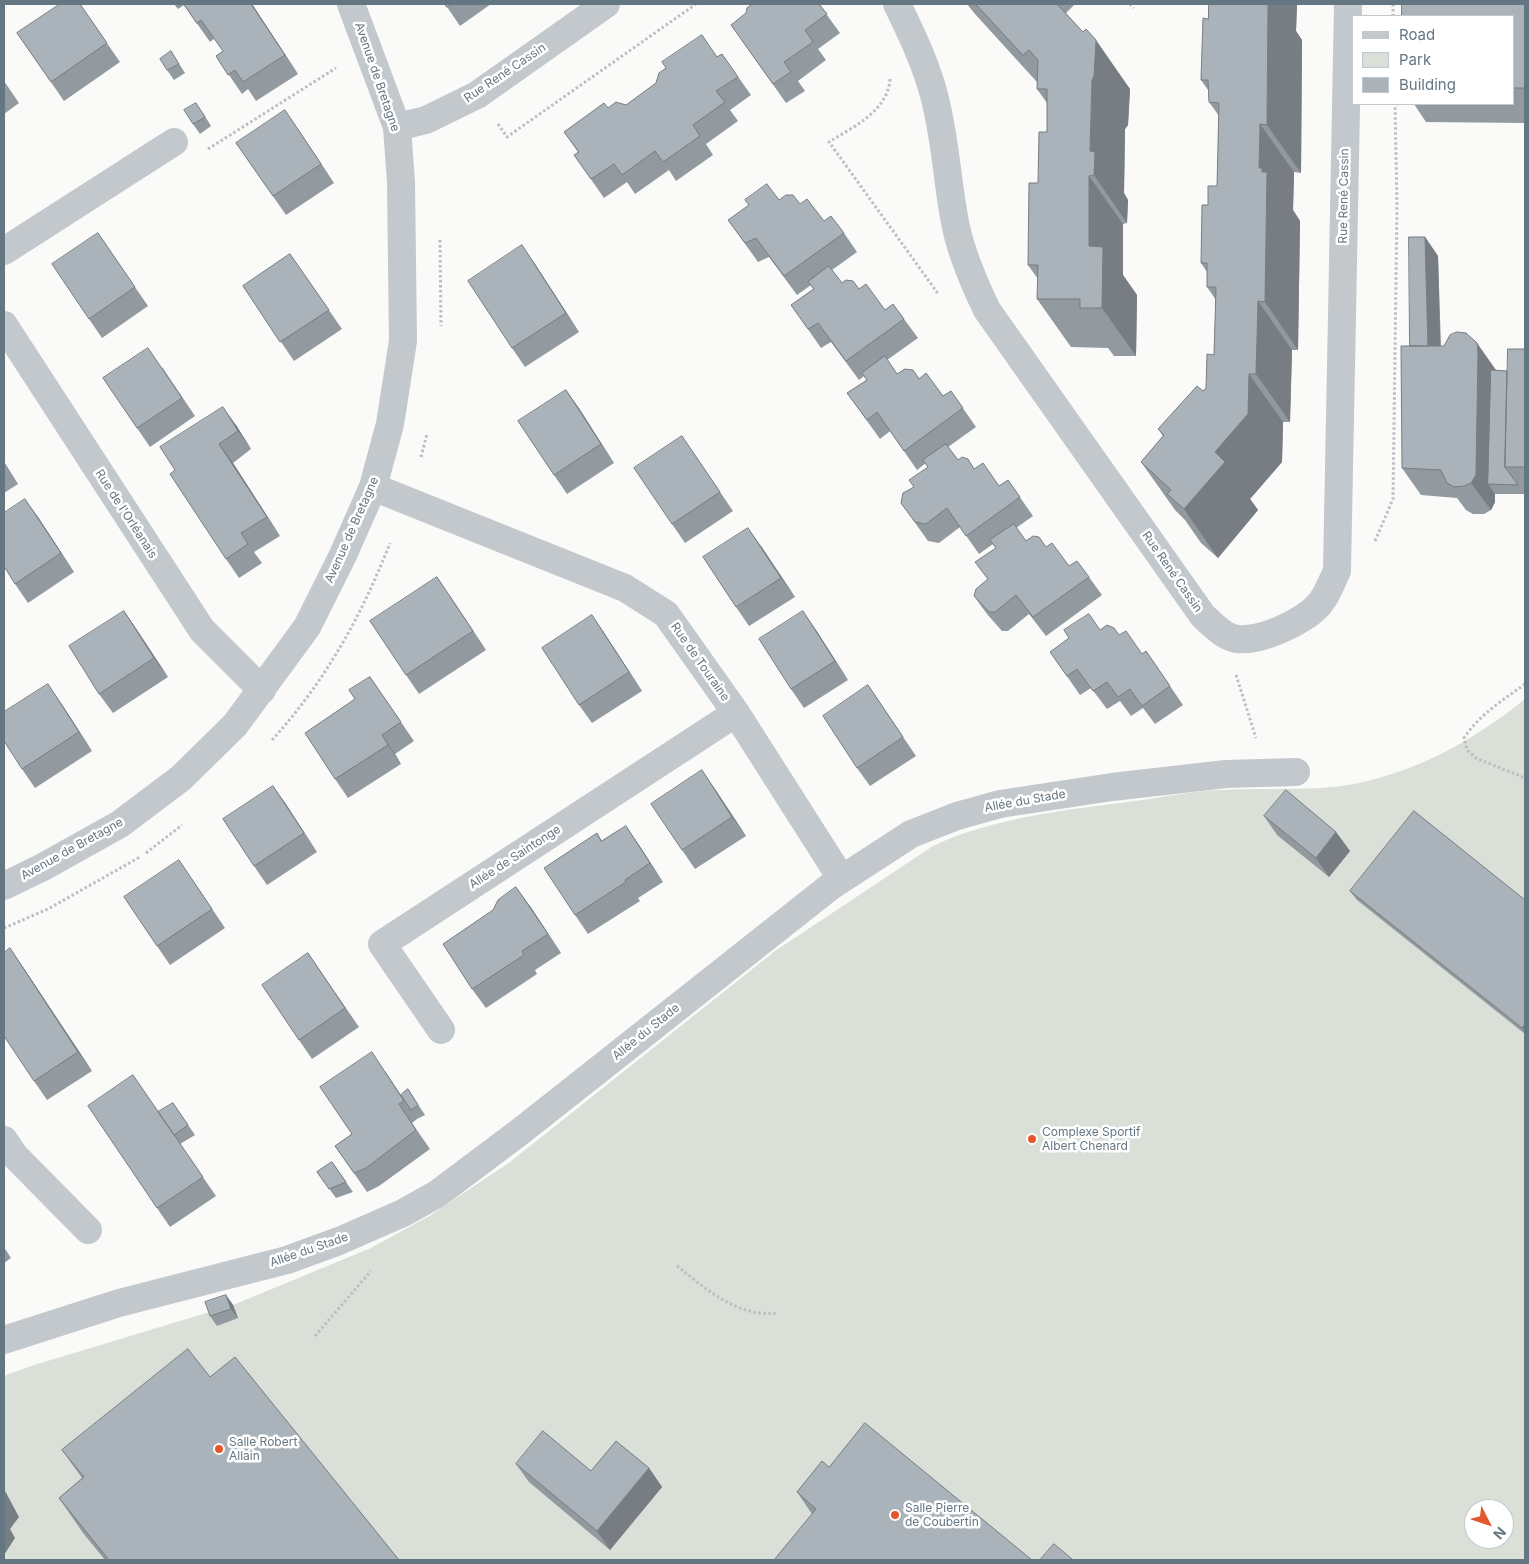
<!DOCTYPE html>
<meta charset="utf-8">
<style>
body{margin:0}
#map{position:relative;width:1529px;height:1564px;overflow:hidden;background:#fafaf8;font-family:Inter,sans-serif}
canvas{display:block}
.frame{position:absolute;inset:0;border:5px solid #657683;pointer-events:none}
.legend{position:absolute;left:1352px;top:15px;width:162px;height:90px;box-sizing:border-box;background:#fff;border:1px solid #c1c8cd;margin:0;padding:6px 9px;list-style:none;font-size:15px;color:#657683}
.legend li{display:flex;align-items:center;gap:10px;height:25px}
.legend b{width:25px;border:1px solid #c1c8cd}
.north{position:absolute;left:1464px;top:1499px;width:50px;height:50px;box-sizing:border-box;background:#fff;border:1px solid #c1c8cd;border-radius:50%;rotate:131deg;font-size:14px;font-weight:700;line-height:20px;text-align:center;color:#657683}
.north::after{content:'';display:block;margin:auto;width:18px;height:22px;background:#e4572e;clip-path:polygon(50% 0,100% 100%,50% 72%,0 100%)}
</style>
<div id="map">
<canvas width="1529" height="1564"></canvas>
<div class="frame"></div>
<ul class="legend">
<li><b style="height:6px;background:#c3c8cc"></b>Road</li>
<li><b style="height:14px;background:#dadfd7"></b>Park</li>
<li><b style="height:14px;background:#aab3b9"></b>Building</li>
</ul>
<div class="north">N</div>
</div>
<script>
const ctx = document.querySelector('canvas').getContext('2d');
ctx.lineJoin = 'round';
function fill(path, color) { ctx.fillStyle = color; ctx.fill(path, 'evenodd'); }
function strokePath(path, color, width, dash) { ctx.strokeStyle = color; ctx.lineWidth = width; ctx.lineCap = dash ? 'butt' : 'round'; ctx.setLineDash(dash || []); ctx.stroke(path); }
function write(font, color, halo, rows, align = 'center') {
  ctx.font = font + ' Inter,sans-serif'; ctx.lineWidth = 5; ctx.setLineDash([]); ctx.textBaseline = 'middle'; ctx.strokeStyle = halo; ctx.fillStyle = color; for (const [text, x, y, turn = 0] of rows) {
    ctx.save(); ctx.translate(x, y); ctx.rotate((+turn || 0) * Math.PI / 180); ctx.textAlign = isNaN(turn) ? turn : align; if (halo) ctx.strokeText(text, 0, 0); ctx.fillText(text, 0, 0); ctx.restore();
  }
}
fill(new Path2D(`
 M 1525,699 L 1525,1560 L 4,1560 L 4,1376 L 31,1366 L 233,1305 L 371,1248 L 431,1215 L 510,1162 L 775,951 L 933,846 C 995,817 1067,810 1135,801 C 1164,797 1193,791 1221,790 C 1265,787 1311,792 1354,784 C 1419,771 1474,740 1525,699 ZM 1474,1509 L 1504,1509 L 1504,1539 L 1474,1539 Z`), '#dadfd7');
strokePath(new Path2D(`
 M 1130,4 L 1134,8
 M 1393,4 L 1393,16
 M 890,79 C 888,111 853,127 829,142 L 939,295
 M 498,124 L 507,137 L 696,4
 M 208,149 L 336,68
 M 440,240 L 441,326
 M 421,457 L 427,434
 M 1375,541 L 1393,499 L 1397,205 L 1395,104
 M 1236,675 L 1256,738
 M 1525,684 C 1503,700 1479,715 1464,738 L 1467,750 L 1476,758 L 1525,778
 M 272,740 C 325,682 362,615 390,543
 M 146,853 L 182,825
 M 4,928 L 48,909 L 140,857
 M 677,1266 C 706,1289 738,1318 778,1313
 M 315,1336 L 371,1271`), '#bbbfc2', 3, [2.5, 2.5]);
strokePath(new Path2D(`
 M 897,4 C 912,35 927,66 935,99 C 945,138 947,178 954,217 C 959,249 973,281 987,310 L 1203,616 C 1211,623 1220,633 1230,637 C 1252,647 1308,621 1321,602 C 1328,593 1332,581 1337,571 L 1348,4
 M 397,127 L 426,120 L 477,95 L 606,4
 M 4,251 L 174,142
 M 4,325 L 202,630 L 262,690
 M 373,487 L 625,588 L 666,614 L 736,713 L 841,878
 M 4,886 L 43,867 L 120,824 L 181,778 L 235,725 L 307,627 L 343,555 L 373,487 L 390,424 L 403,341 L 401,182 L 397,127 L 351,4
 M 441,1030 L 382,944 L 736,713
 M 4,1140 L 14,1155 L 88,1230
 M 4,1340 L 119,1303 L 287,1260 L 339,1241 L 403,1213 L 437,1194 L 521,1131 L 831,886 L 911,834 L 957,816 L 1000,804 L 1112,787 L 1226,774 L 1296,772`), '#c3c8cc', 28);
fill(new Path2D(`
 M 80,4 L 120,62 L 64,101 L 17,33 Z
 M 174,4 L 252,4 L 298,74 L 256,101 L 248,89 L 242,94 L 216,56 L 223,51 L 215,38 L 210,42 L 184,5 L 178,9 Z
 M 445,4 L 491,4 L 460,26 Z
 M 819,4 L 840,33 L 818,49 L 826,60 L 798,81 L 805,91 L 786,103 L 731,25 Z
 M 967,4 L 1075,4 L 1066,13 L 1130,89 L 1128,125 L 1125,129 L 1124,193 L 1128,200 L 1127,223 L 1123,224 L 1123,275 L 1137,295 L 1136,356 L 1114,356 L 1108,348 L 1071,347 L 1037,299 L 1038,279 L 1028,265 L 1038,183 L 1047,132 L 1047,103 L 1037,89 L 1037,82 L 975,14 Z
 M 1209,4 L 1297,4 L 1296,31 L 1302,40 L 1301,173 L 1294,172 L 1293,210 L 1300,221 L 1298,350 L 1292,350 L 1290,422 L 1283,422 L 1282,462 L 1250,499 L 1258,510 L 1218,558 L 1201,543 L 1185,520 L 1175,510 L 1141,462 L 1163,436 L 1158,429 L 1206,388 L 1214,355 L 1216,300 L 1207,287 L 1207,272 L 1201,263 L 1208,205 L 1217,186 L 1219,116 L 1209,102 L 1208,90 L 1201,80 L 1208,19 Z
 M 1525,4 L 1525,123 L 1426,122 L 1414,104 L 1513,104 L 1513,16 Z
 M 171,51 L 185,73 L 174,80 L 167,70 Z
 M 722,54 L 751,95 L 730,110 L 738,121 L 706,144 L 713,155 L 676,181 L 669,170 L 635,194 L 627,182 L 604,198 L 574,155 L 578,152 L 564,132 L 608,108 L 626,105 Z
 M 4,81 L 19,103 L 4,114 Z
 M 203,113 L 211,126 L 200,134 L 193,124 Z
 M 298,129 L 334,183 L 286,215 L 236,143 Z
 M 779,200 L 800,204 L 824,221 L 844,233 L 857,252 L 832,270 L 842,283 L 859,289 L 885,310 L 904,319 L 918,338 L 887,360 L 897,374 L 919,379 L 943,396 L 951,391 L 976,427 L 948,447 L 958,460 L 974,469 L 999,486 L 1008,480 L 1033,516 L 1016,528 L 1026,541 L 1046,547 L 1069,566 L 1089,577 L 1102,595 L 1046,636 L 1029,614 L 1008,631 L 1002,631 L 987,614 L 974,596 L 988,580 L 996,548 L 993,544 L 979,554 L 960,527 L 939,543 L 928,541 L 901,503 L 928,467 L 926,463 L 917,470 L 890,431 L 880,439 L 847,393 L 867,380 L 864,376 L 859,380 L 831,342 L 821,348 L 791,305 L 813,289 L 811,285 L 797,295 L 769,257 L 758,262 L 728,220 Z
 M 98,233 L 148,306 L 102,338 L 89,319 Z
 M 1425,237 L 1438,256 L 1441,346 L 1496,370 L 1507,371 L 1525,349 L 1525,494 L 1495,494 L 1495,502 L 1491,510 L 1484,514 L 1473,514 L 1466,510 L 1457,498 L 1421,495 L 1402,468 L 1410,346 Z
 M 290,254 L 342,329 L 294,361 L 243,286 Z
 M 535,264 L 579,332 L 525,367 L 512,348 Z
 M 162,367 L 195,416 L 150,447 L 137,428 Z
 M 566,390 L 614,463 L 567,494 L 554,475 Z
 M 236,425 L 251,449 L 233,463 L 280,536 L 254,552 L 262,563 L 239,578 L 226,559 L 175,470 Z
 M 695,455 L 733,511 L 685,543 L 672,524 Z
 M 4,462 L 18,484 L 4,493 Z
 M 38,517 L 74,572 L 28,603 L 15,584 Z
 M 761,546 L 795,597 L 749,626 L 736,607 Z
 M 450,596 L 486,650 L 419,694 L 406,675 Z
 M 124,611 L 137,630 L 168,677 L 113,713 L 99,694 Z
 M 592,615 L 642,691 L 592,723 L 579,705 Z
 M 816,630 L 848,680 L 804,708 L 791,689 Z
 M 1119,635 L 1142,654 L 1146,651 L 1183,705 L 1155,724 L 1143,708 L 1131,716 L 1120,701 L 1107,709 L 1091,688 L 1080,695 L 1050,652 Z
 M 370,677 L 414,741 L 395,754 L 401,764 L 348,798 L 335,779 L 355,699 Z
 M 868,685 L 916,756 L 870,786 L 857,768 Z
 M 61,703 L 92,751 L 35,788 L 22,769 Z
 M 273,786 L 317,852 L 267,885 L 254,866 Z
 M 715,789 L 746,836 L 695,869 L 682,850 Z
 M 1264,816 L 1336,832 L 1350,851 L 1329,877 L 1277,835 Z
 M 597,833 L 602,841 L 639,845 L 663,882 L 638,898 L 640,901 L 588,934 L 575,915 Z
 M 192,879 L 225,928 L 170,965 L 157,946 Z
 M 1350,891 L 1525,900 L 1525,1034 L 1357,900 Z
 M 530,906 L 561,953 L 535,970 L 537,974 L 486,1008 L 472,989 Z
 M 308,953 L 359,1027 L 312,1059 L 299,1040 Z
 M 23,967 L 92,1071 L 47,1100 L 34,1081 Z
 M 385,1071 L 401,1095 L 408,1089 L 425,1115 L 417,1119 L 412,1123 L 430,1149 L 379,1186 L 367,1192 L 335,1146 L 352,1134 Z
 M 173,1103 L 195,1135 L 180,1144 L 216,1196 L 170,1227 L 157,1208 L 159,1112 Z
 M 332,1162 L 353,1192 L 336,1198 L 317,1172 Z
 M 4,1247 L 11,1258 L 4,1263 Z
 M 226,1295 L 233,1305 L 238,1318 L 217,1326 L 210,1316 Z
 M 210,1377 L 399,1560 L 105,1560 L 83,1533 L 59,1498 L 82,1478 L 62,1450 Z
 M 516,1464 L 591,1471 L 649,1468 L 662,1487 L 610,1550 L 529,1482 Z
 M 829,1467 L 1032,1560 L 812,1514 L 797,1492 Z`), '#929a9f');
fill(new Path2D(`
 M 251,4 L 252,4 L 298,74 L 285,55 Z
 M 1268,4 L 1297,4 L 1296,31 L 1302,40 L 1301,173 L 1267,125 Z
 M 1096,40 L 1130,89 L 1128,125 L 1125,129 L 1124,193 L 1128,200 L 1127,223 L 1094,175 L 1090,151 L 1092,80 Z
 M 285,110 L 298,129 L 334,183 L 321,164 Z
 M 1260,124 L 1294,172 L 1293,210 L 1300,221 L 1298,350 L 1265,302 L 1259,168 Z
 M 1089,176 L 1123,224 L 1123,275 L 1137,295 L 1136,356 L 1102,308 L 1089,246 Z
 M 1425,237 L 1438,256 L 1441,372 L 1428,353 Z
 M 522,245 L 535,264 L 579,332 L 566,313 Z
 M 1258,301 L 1292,350 L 1290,422 L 1256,374 Z
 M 1477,343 L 1496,370 L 1488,484 L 1495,494 L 1495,502 L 1491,510 L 1471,483 Z
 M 1249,374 L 1283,422 L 1282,462 L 1250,499 L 1258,510 L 1218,558 L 1184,509 L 1215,452 Z
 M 566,390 L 579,408 L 614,463 L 601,444 Z
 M 223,407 L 236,425 L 251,449 L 238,431 Z
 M 219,444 L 233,463 L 280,536 L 267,517 Z
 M 4,462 L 18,484 L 4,463 Z
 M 25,499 L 38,517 L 74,572 L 61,553 Z
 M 748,528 L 761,546 L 795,597 L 781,578 Z
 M 437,577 L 450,596 L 486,650 L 473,631 Z
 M 124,611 L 137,630 L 168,677 L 154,658 Z
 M 803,611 L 816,630 L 848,680 L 835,661 Z
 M 592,615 L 605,634 L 642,691 L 629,672 Z
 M 48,684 L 61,703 L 92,751 L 79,732 Z
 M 382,735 L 395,754 L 401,764 L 388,745 Z
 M 702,770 L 715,789 L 746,836 L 732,817 Z
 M 273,786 L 286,804 L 317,852 L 304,833 Z
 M 626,826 L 639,845 L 663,882 L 650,863 Z
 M 1336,832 L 1350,851 L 1329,877 L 1316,858 Z
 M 516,887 L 530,906 L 561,953 L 548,934 Z
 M 10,948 L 23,967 L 92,1071 L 78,1052 Z
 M 1525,1024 L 1525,1032 L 1522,1028 Z
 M 226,1295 L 233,1305 L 238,1318 L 231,1309 Z
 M 649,1468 L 662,1487 L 610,1550 L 597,1531 Z
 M 4,1489 L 19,1517 L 10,1529 L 15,1538 L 4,1555 Z`), '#777d82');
const building = new Path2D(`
 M 60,4 L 80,4 L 107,43 L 51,82 L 17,33 Z
 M 184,4 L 251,4 L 285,55 L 243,82 L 235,70 L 228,75 L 216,56 L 223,51 L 201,20 L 197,23 Z
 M 445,4 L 451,4 L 447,7 Z
 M 753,4 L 819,4 L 827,14 L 805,30 L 813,42 L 784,62 L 791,72 L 773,84 L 731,25 L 746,13 L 747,8 Z
 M 976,4 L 1057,4 L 1083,32 L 1086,29 L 1096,40 L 1094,76 L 1092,80 L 1090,151 L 1095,152 L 1094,175 L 1089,176 L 1089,246 L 1103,247 L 1102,308 L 1080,308 L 1080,299 L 1037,299 L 1038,265 L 1028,265 L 1029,183 L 1038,183 L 1039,132 L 1047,132 L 1047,89 L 1037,89 L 1038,60 L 1029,50 L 1023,55 Z
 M 1209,4 L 1268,4 L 1267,125 L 1260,124 L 1259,168 L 1262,168 L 1262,172 L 1267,172 L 1265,302 L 1258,301 L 1256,374 L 1249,374 L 1248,414 L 1215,452 L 1225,462 L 1184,509 L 1167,494 L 1171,490 L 1141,462 L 1164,435 L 1158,429 L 1197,386 L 1203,391 L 1206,388 L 1207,354 L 1214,355 L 1216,287 L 1207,287 L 1207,263 L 1201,263 L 1202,205 L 1208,205 L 1208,186 L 1217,186 L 1219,103 L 1209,102 L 1208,80 L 1201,80 L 1203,18 L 1208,19 Z
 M 1402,4 L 1525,4 L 1525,88 L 1513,88 L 1513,16 L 1402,16 Z
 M 702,35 L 717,57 L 722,54 L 738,77 L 716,91 L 725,102 L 693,125 L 700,136 L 663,162 L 655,151 L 622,175 L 614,164 L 591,179 L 574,155 L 579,152 L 564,132 L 604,103 L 608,108 L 616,102 L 626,105 L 656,83 L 659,73 L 666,68 L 662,62 Z
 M 171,51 L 179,64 L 167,70 L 160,59 Z
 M 196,103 L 205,117 L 193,124 L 184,110 Z
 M 285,110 L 321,164 L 273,196 L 236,143 Z
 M 767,184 L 779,200 L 786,195 L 793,195 L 800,204 L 807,199 L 824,221 L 831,216 L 844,233 L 784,276 L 756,238 L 745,243 L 728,220 L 749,205 L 745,200 Z
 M 98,233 L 135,287 L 89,319 L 52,264 Z
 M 1409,237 L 1425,237 L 1428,346 L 1410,346 Z
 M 522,245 L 566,313 L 512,348 L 468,281 Z
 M 290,254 L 329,310 L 280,342 L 243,286 Z
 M 829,266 L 842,283 L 846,280 L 853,281 L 859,289 L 866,284 L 885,310 L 893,304 L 904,319 L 846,361 L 818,323 L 808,329 L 791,305 L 814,289 L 808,282 Z
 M 1457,332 L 1466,333 L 1477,343 L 1478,352 L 1476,475 L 1471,483 L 1464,486 L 1454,487 L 1447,483 L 1441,470 L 1402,468 L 1401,346 L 1444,346 L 1450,335 Z
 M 148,348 L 182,398 L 137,428 L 103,378 Z
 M 1508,349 L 1525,349 L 1525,467 L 1505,467 Z
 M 885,356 L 897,374 L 905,369 L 913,370 L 919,379 L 926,373 L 943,396 L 951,391 L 963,408 L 904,451 L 877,412 L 867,420 L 847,393 L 867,380 L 862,373 Z
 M 1491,370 L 1507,371 L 1505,467 L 1518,485 L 1488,484 Z
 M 566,390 L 601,444 L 554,475 L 518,421 Z
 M 223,407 L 238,431 L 219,444 L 267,517 L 241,533 L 248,544 L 226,559 L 170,474 L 175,470 L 160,447 Z
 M 682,436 L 720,492 L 672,524 L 634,468 Z
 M 946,444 L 958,460 L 962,457 L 968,459 L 974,469 L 983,463 L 999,486 L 1008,480 L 1020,497 L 966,536 L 947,508 L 926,524 L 915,522 L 901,503 L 903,493 L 914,487 L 909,480 L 928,467 L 923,460 Z
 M 25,499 L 61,553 L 15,584 L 4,566 L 4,513 Z
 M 1014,524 L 1026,541 L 1033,536 L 1039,537 L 1046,547 L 1052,543 L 1069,566 L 1077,561 L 1089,577 L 1033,617 L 1016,595 L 995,612 L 989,612 L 974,596 L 976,589 L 988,579 L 975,562 L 996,548 L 990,540 Z
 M 748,528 L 781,578 L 736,607 L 703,557 Z
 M 437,577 L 473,631 L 406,675 L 370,621 Z
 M 124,611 L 154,658 L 99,694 L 69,646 Z
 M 803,611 L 835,661 L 791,689 L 759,639 Z
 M 1089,614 L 1100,630 L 1107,625 L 1114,628 L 1119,635 L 1126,631 L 1142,654 L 1146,651 L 1170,686 L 1142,706 L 1130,689 L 1118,697 L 1107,682 L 1093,691 L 1077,669 L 1067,676 L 1050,652 L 1069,638 L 1064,630 Z
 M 592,615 L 629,672 L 579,705 L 542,648 Z
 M 370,677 L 401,722 L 382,735 L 388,745 L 335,779 L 305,733 L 355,699 L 349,690 Z
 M 48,684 L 79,732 L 22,769 L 4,741 L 4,712 Z
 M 868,685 L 903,737 L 857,768 L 823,716 Z
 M 702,770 L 732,817 L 682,850 L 651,804 Z
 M 273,786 L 304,833 L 254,866 L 223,819 Z
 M 1286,790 L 1336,832 L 1316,858 L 1264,816 Z
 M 1414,811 L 1525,900 L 1525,1024 L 1522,1028 L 1350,891 Z
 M 626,826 L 650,863 L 625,880 L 626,882 L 575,915 L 544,868 L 597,833 L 601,841 Z
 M 179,860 L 212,909 L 157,946 L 124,897 Z
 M 516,887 L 548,934 L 522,951 L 524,955 L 472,989 L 443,944 L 493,910 L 498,900 Z
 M 10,948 L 78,1052 L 34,1081 L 4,1036 L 4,953 Z
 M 308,953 L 345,1008 L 299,1040 L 262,985 Z
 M 372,1052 L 404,1101 L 399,1104 L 416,1130 L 366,1168 L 354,1173 L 335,1146 L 352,1134 L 320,1087 Z
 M 133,1075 L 203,1177 L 157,1208 L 88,1106 Z
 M 408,1089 L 418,1105 L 411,1110 L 401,1095 Z
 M 173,1103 L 188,1125 L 174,1135 L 158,1112 Z
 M 332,1162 L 346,1182 L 329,1189 L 317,1172 Z
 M 226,1295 L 231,1309 L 210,1316 L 205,1302 Z
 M 188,1349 L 210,1377 L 235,1357 L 399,1560 L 109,1560 L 59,1498 L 84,1477 L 62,1450 Z
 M 865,1423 L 1032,1560 L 774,1560 L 816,1509 L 797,1492 L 822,1461 L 829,1467 Z
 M 543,1431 L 591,1471 L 616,1441 L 649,1468 L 597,1531 L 516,1464 Z
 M 1054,1544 L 1072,1559 L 1072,1560 L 1040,1560 Z`);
fill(building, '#aab3b9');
strokePath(building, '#777d82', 1);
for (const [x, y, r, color] of [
 [1032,1139,5,"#e4572e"],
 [219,1449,5,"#e4572e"],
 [895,1515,5,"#e4572e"]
]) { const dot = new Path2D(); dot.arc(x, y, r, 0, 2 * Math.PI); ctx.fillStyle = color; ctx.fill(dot); strokePath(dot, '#fff', 2); }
write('12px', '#657683', '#fff', [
 ["Rue René Cassin",505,73,-34],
 ["Avenue de Bretagne",377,77,71],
 ["Rue René Cassin",1344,196,-89],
 ["Rue de l'Orléanais",126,514,57],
 ["Avenue de Bretagne",352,530,-66],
 ["Rue René Cassin",1172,572,55],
 ["Rue de Touraine",700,662,55],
 ["Allée du Stade",1025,801,-10],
 ["Avenue de Bretagne",72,849,-29],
 ["Allée de Saintonge",515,857,-33],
 ["Allée du Stade",646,1032,-39],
 ["Allée du Stade",309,1250,-19]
]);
write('12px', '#657683', '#fff', [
 ["Complexe Sportif",1042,1132],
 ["Albert Chenard",1042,1146],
 ["Salle Robert",229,1442],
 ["Allain",229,1456],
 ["Salle Pierre",905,1508],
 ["de Coubertin",905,1522]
], 'left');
</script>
